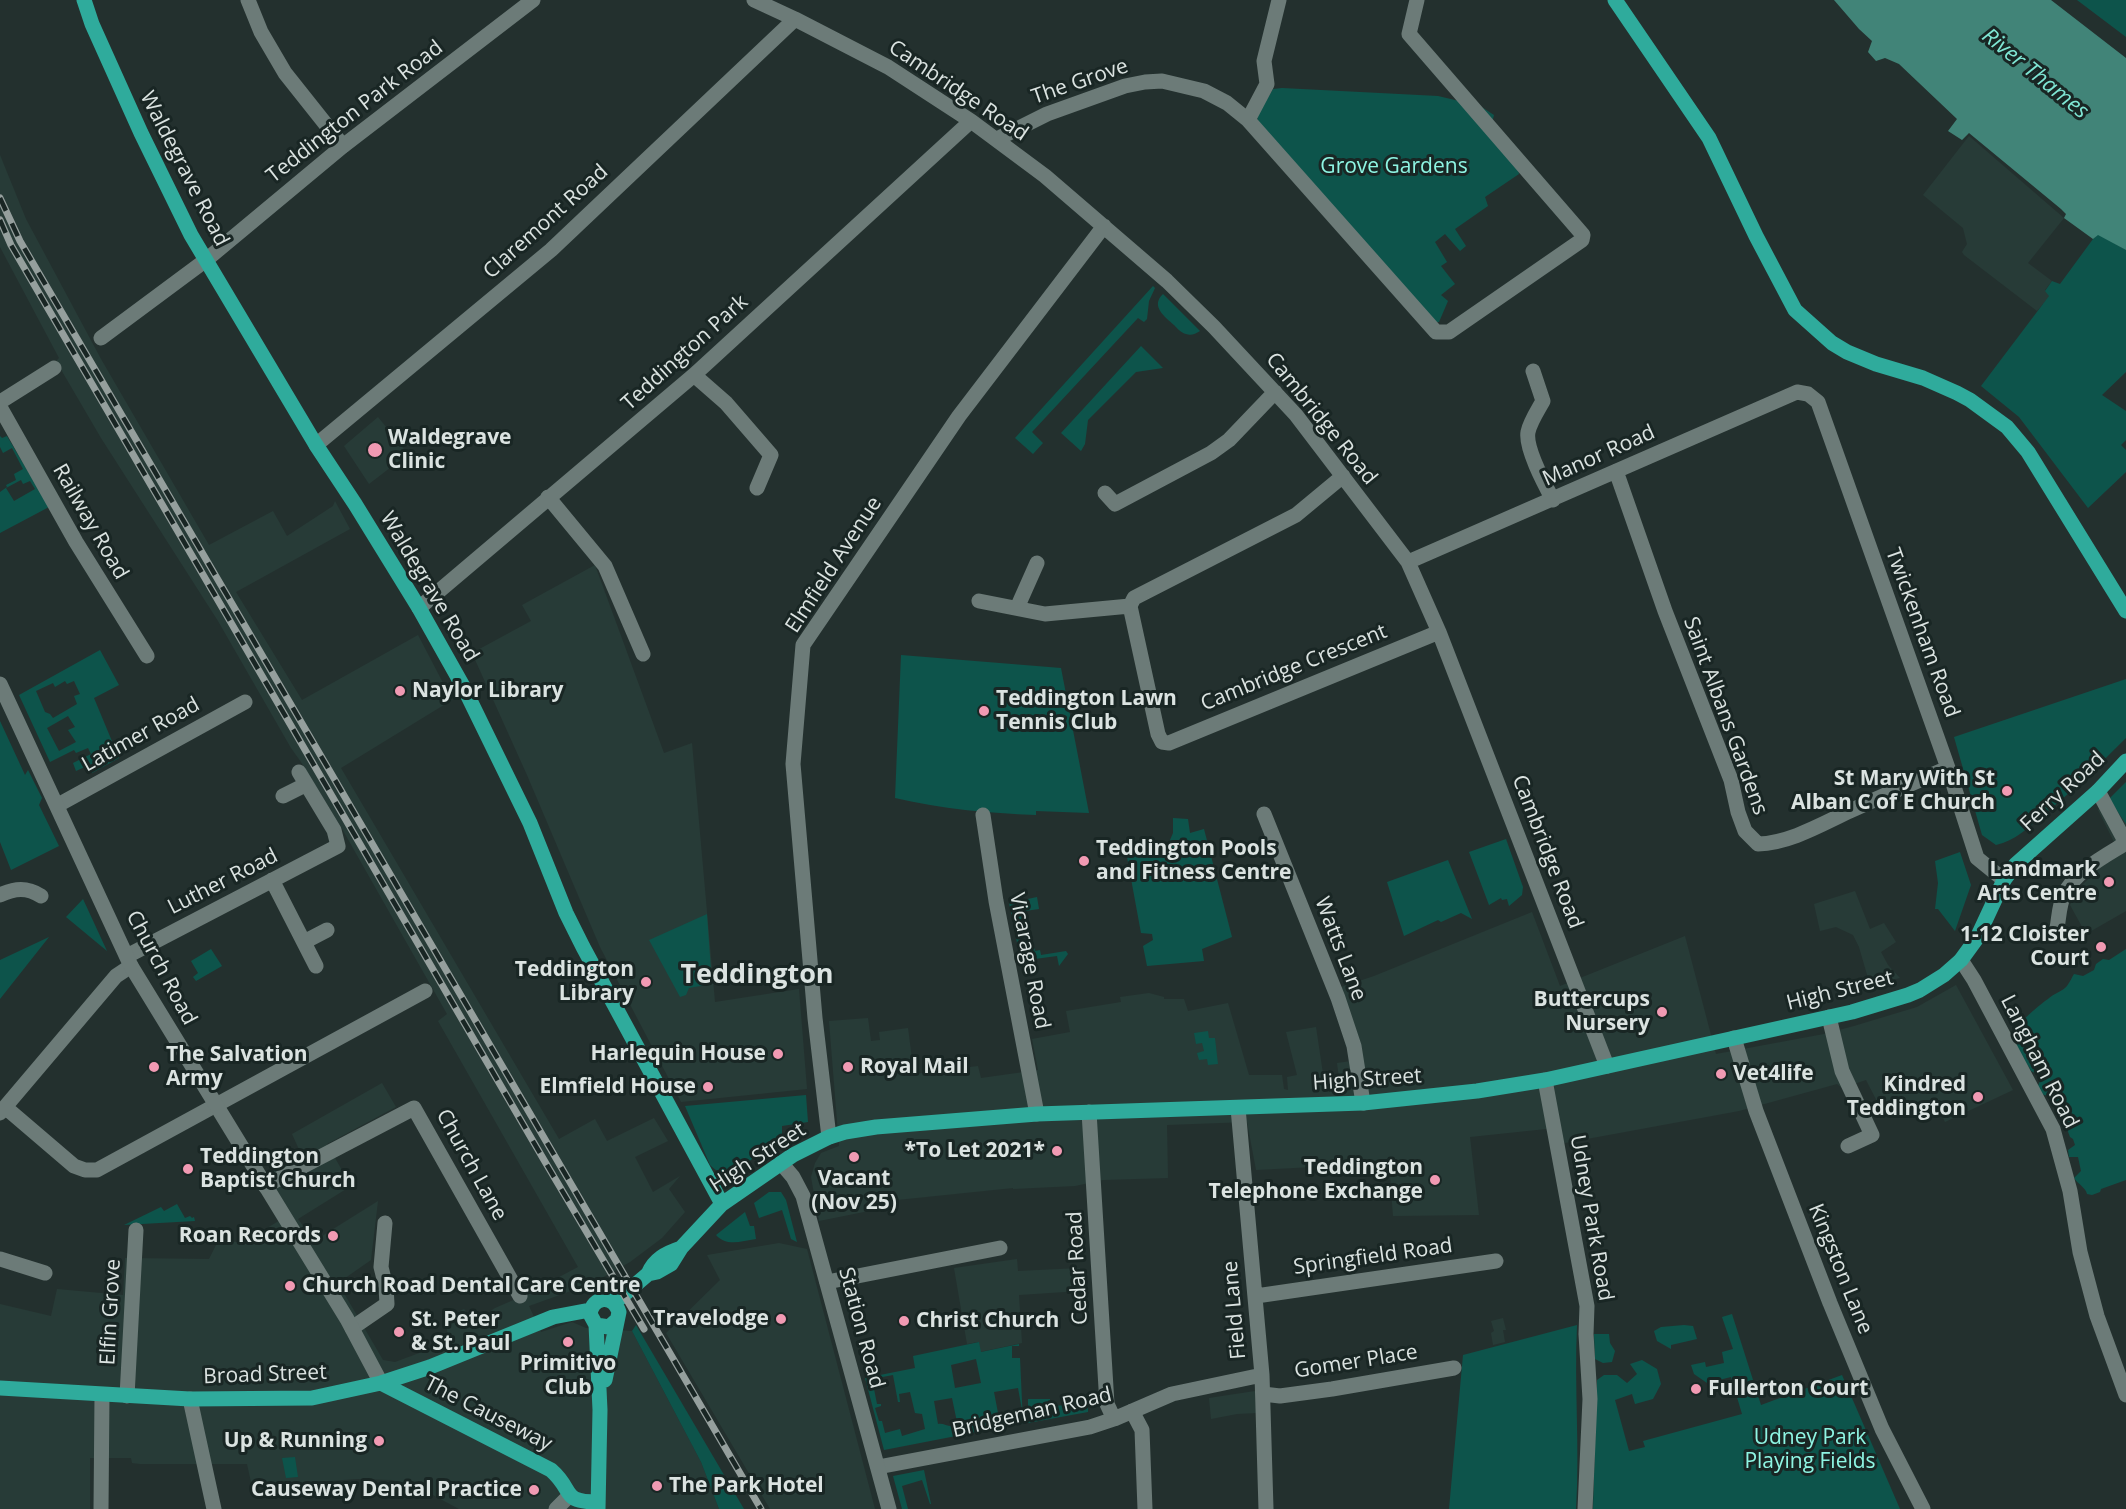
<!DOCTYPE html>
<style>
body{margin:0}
canvas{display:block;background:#23302e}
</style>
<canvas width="2126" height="1509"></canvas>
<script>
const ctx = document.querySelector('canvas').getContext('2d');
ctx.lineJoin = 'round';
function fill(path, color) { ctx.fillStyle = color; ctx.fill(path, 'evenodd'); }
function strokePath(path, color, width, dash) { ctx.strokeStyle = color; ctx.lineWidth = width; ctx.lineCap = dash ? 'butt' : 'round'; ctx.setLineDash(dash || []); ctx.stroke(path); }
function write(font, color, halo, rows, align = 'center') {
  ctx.font = font + ' "Open Sans",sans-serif'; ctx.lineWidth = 6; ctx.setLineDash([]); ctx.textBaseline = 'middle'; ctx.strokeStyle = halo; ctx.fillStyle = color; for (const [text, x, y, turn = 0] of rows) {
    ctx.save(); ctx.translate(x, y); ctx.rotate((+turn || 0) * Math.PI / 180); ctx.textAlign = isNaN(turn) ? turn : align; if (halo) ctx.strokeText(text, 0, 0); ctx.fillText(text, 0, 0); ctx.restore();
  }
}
fill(new Path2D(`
 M 1969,136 L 2064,218 L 2028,263 L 2052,281 L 2045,290 L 2050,296 L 2037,311 L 1964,255 L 1962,252 L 1967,244 L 1963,228 L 1923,195 Z
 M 0,155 L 26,219 L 101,359 L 209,545 L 273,511 L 287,536 L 333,506 L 335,501 L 350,529 L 236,592 L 302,700 L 418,635 L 452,700 L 341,768 L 559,1139 L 595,1119 L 607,1141 L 654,1118 L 668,1141 L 635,1157 L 653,1192 L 680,1176 L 669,1189 L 685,1212 L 662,1238 L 630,1262 L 593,1283 L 529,1306 L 541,1332 L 572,1322 L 586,1328 L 632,1331 L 701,1462 L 719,1509 L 459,1509 L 418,1487 L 392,1480 L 357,1479 L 273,1485 L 251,1482 L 247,1464 L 140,1464 L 132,1463 L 131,1458 L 90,1458 L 90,1509 L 0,1509 L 0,1304 L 51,1316 L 57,1289 L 123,1295 L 125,1258 L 209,1259 L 218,1241 L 238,1242 L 247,1240 L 282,1219 L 259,1177 L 302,1156 L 292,1134 L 382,1083 L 396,1107 L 327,1144 L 351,1186 L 298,1219 L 314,1241 L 378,1201 L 371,1260 L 338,1283 L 383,1360 L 395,1362 L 449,1342 L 445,1318 L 464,1309 L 475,1322 L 495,1308 L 525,1295 L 578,1267 L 438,1021 L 447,1014 L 341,827 L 301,762 L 291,748 L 218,621 L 101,438 L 56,361 L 59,358 L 0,247 Z
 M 378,417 L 408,454 L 369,484 L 344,446 Z
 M 595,565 L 664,753 L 692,743 L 715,1002 L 799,989 L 807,1089 L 681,1102 L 600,947 L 527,775 L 472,653 L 531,621 L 522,605 Z
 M 2126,782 L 2126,911 L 2086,934 L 2070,905 L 2077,890 L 2102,866 L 2120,854 L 2098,810 Z
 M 1855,891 L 1870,929 L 1884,923 L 1896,942 L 1881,952 L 1888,965 L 1900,978 L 1870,985 L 1859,947 L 1853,935 L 1836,927 L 1820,931 L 1814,904 Z
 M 1532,912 L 1560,986 L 1685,936 L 1716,1054 L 1824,1034 L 1854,1026 L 1917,1007 L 1956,985 L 2013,1090 L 1945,1122 L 1935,1101 L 1912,1112 L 1905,1097 L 1880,1107 L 1866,1080 L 1842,1088 L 1837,1084 L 1739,1111 L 1565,1143 L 1546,1129 L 1470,1137 L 1479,1215 L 1393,1216 L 1389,1163 L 1256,1170 L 1247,1122 L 1167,1125 L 1168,1178 L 1103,1180 L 1075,1186 L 1013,1189 L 1013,1188 L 868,1203 L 869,1211 L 819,1221 L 811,1177 L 815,1163 L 821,1153 L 839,1146 L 829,1021 L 868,1018 L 871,1041 L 880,1040 L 879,1032 L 908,1028 L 914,1074 L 978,1066 L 981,1078 L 1038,1070 L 1032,1039 L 1070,1032 L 1066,1011 L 1121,1002 L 1120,997 L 1149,993 L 1164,997 L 1164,999 L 1184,999 L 1188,1011 L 1228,1003 L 1249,1075 L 1282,1075 L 1284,1089 L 1288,1090 L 1287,1077 L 1297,1075 L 1286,1032 L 1316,1027 L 1325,1087 L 1340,1086 L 1337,1063 L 1351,1061 L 1329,991 L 1374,976 Z
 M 779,1243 L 807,1249 L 875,1509 L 770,1509 L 666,1333 L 720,1280 L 707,1255 Z
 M 1017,1259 L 1018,1271 L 1080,1268 L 1080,1291 L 1019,1295 L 1022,1343 L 980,1352 L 978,1342 L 967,1344 L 954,1268 Z
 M 1503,1318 L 1506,1330 L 1503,1330 L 1505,1342 L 1493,1345 L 1491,1333 L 1494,1331 L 1491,1321 Z
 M 1255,1391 L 1256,1413 L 1237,1414 L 1211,1419 L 1209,1398 Z`), '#273b37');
fill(new Path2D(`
 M 2077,0 L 2126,0 L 2126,37 Z
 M 1282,88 L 1438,96 L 1480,106 L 1494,115 L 1492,123 L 1517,163 L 1519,174 L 1485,197 L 1488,206 L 1455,229 L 1466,246 L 1460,251 L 1445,234 L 1435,242 L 1447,262 L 1441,266 L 1455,284 L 1441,295 L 1448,301 L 1439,322 L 1421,322 L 1259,127 L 1257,116 L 1273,89 Z
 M 2098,234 L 2126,250 L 2126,372 L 2102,395 L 2126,411 L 2126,440 L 2121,445 L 2126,450 L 2126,472 L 2088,508 L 2019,417 L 1981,386 L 2049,296 L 2045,291 L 2052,281 L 2060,284 L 2093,239 Z
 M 1153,286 L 1155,288 L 1149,301 L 1147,319 L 1144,322 L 1138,318 L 1032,432 L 1043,443 L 1033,454 L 1015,438 Z
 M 1163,294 L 1200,331 C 1195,334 1191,336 1186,334 C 1181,333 1177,328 1174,325 C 1165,317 1150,306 1163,294 Z
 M 1141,346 L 1163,368 L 1136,372 L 1088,420 L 1085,444 L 1081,451 L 1061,433 Z
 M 0,436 L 2,438 L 7,436 L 49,507 L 0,533 L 0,492 L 7,487 L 6,485 L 16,480 L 14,474 L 23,469 L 12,448 L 3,453 L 0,447 ZM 21,480 L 23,484 L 30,481 L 35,489 L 14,501 L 6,488 Z
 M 100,650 L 119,685 L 94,698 L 119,758 L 92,773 L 87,766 L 76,771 L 73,763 L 91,754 L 88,748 L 76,753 L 74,750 L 50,762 L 19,695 ZM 65,681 L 67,684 L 74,681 L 80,694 L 74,696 L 77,704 L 53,718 L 50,714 L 45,712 L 36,691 L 53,683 L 55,687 ZM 68,716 L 75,727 L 68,730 L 76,742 L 59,751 L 47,728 Z
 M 901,655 L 1061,668 L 1089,813 L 1036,811 L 1036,815 C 988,813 942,809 895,798 Z
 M 2126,679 L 2126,738 C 2099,765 2073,791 2043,815 C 2029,827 2015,841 1996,845 L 1982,835 L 1954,737 Z
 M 0,721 L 25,775 L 28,770 L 42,798 L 39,805 L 59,846 L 11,870 L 0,842 Z
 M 2126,782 L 2126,824 L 2109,799 Z
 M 1173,818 L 1188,819 L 1190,833 L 1204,829 L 1232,937 L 1202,949 L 1204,961 L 1147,966 L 1143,946 L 1153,940 L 1152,934 L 1141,933 L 1125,846 L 1150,846 L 1151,852 L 1167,847 L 1173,833 Z
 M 1506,839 L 1523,887 L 1522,895 L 1509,906 L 1507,899 L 1502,900 L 1501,898 L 1489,905 L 1469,852 Z
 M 1960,852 L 1971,885 L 1955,931 L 1938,909 L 1935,909 L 1938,883 L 1935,861 Z
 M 1448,860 L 1472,919 L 1461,913 L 1441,922 L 1438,920 L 1404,936 L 1387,882 Z
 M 1037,897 L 1039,909 L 1025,911 L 1025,919 L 1013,921 L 1009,903 Z
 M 83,899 L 107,951 L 66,917 Z
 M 707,914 L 712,984 L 689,988 L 686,995 L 680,997 L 649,940 Z
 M 1019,935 L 1020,943 L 1028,942 L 1029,947 L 1034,947 L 1035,951 L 1040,950 L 1041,955 L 1066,951 L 1068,954 L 1059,966 L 1057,956 L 1020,961 L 1016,937 Z
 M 49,937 L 0,999 L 0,960 Z
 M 211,949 L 222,966 L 196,981 L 193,977 L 198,973 L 191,961 Z
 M 2126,949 L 2126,1180 L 2101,1189 L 2100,1192 L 2092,1195 L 2087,1194 C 2086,1188 2078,1184 2074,1178 L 2081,1171 L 2078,1157 L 2069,1157 L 2068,1150 L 2075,1145 L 2073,1139 L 2070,1137 L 2067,1129 L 2069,1127 L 2060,1110 L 2052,1104 L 2048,1096 L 2041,1094 L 2037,1088 L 2040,1081 L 2039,1075 L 2031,1071 C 2027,1061 2014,1052 2011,1040 C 2009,1030 2039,1005 2048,999 C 2053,994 2063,991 2067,986 C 2070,982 2072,977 2074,974 L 2083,976 L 2094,970 L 2096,964 L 2103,959 L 2109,960 Z
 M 1208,1031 L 1209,1038 L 1215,1038 L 1218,1064 L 1208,1065 L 1207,1059 L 1199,1060 L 1197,1053 L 1204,1051 L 1202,1043 L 1196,1044 L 1194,1033 Z
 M 806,1095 L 808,1122 L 782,1126 L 782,1134 C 769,1143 740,1173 727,1174 C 720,1174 714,1169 710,1165 L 685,1106 Z
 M 769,1192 L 781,1192 L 786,1200 L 797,1242 L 791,1239 L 782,1210 L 759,1218 L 754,1203 Z
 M 177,1204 L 185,1218 L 190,1216 L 192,1218 L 194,1217 L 195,1221 L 124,1225 L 161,1207 L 164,1211 Z
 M 745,1212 L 750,1226 L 754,1226 L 756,1239 C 741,1241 727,1247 716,1235 Z
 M 1732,1314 L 1761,1405 L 1842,1375 L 1900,1509 L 1593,1509 L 1597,1380 L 1604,1375 L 1617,1375 L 1627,1383 L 1637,1374 L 1630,1364 L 1642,1360 L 1657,1369 L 1661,1384 L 1653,1399 L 1635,1404 L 1632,1394 L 1615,1400 L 1629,1451 L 1645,1447 L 1643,1441 L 1742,1414 L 1731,1377 L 1707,1383 L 1694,1374 L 1691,1365 L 1705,1362 L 1706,1367 L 1724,1363 L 1722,1352 L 1733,1349 L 1722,1317 Z
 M 636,1325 L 744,1509 L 719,1509 L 701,1462 L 632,1331 Z
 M 1577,1325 C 1574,1387 1580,1448 1576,1509 L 1449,1509 L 1463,1355 Z
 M 1684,1325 L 1693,1326 L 1697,1339 L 1671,1345 L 1671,1349 L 1657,1341 L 1654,1331 L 1661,1327 Z
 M 1594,1334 L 1609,1334 L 1610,1343 L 1615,1351 L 1612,1362 L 1603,1363 L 1595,1359 Z
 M 979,1342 L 981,1352 L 1019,1344 L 1019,1346 L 1012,1346 L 1012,1358 L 1020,1358 L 1023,1423 L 884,1450 L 865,1378 L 915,1368 L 913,1356 ZM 976,1359 L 981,1383 L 955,1388 L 951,1365 ZM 893,1375 L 898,1402 L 900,1402 L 899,1394 L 910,1392 L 915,1413 L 922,1414 L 925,1429 L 902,1436 L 900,1429 L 885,1433 L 882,1421 L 879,1421 L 875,1408 L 881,1406 L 881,1404 L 877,1404 L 872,1379 ZM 1018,1388 L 1022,1410 L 998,1413 L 994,1392 ZM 952,1398 L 957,1422 L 954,1426 C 947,1427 944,1423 938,1424 L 934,1401 Z
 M 1082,1397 L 1088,1397 L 1088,1412 L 1028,1423 L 1028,1399 L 1050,1399 L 1050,1401 L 1054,1402 L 1054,1406 L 1065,1405 L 1066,1409 L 1082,1409 Z
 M 295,1457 L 298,1477 L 286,1478 L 282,1458 Z
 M 924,1470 L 931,1504 L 930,1504 L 922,1480 L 902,1486 L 908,1509 L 902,1509 L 893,1476 Z`), '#0d544b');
fill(new Path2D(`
 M 1834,0 L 2051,0 L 2126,58 L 2126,250 L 2098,235 L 2093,239 L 2064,218 L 2066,214 L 2061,209 L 1969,133 L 1962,140 L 1948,131 L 1957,119 L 1899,64 L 1885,58 L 1876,61 L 1868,52 L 1872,41 L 1859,29 Z`), '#418478');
strokePath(new Path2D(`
 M 248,0 L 261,32 L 285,73 L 343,146
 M 754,0 L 795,19 L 888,67 L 971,121 L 1045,176 L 1167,281 L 1214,327 L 1296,415 L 1408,562 L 1439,632 L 1607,1066
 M 1248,120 L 1267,84 L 1264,61 L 1279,0
 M 997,139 L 1047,114 L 1125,86 L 1145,82 L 1162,81 L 1204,91 L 1227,103 L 1248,120 L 1436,332 L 1449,332 L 1582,240 L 1583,235 L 1409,34 L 1417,0
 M 101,338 L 206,260
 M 1533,371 L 1543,401 C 1538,410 1530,422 1528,432 C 1525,448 1545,485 1553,500
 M 694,375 L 726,403 L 771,455 L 757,488
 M 0,402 L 54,368
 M 0,407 L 76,542 L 147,656
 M 316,445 L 551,250 L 795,19
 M 1616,471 L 1665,611 L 1731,780 L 1738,812 L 1745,831 L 1758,844 C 1790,843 1822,824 1850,811 C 1882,796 1915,782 1948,768
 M 1343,476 L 1296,515 L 1134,598 L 1130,606 L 1158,734 L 1162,742 L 1169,743 L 1439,632
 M 1105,493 L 1115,504 L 1211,453 L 1229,440 L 1275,392
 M 548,497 L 605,566 L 643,654
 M 1408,562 L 1797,392 L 1808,394 L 1818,402 L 1948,768 L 1977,858 L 2004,880
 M 979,601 L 1045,614 L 1130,606
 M 419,608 L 694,375 L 971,121
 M 1017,608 L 1037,563
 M 283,796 L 305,785
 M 58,805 L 245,702
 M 1264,814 L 1338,998 L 1354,1046 L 1363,1103
 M 983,815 L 996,901 L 1037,1114
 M 272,880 L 316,966
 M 0,895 C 15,888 27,887 41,896
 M 2057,928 C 2059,918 2059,905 2064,895 C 2074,872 2105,856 2126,843 L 2098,791
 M 304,942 L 327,930
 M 127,956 L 338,846 L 334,830 L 299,772
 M 1961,960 L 1974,980 L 2053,1129 L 2070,1191 L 2080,1252 L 2097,1316 L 2126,1395
 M 1829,1017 L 1842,1071 L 1872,1135 L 1848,1146
 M 1734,1038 L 1756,1111 L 1830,1303 L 1882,1429 L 1923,1509
 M 1545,1080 L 1587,1306 L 1586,1334 L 1590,1399 L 1585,1509
 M 5,1107 L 74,1166 L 85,1170 L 97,1170 L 425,991
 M 1238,1108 L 1262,1375 L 1266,1509
 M 1089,1112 L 1107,1404 L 1114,1419
 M 0,1113 L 116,976 L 131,966
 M 829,1137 L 815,1018 L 793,764 L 803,645 L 959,416 L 1104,226
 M 265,1186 L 414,1108 L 520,1296
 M 0,1259 L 45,1273
 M 827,1282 L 1000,1248
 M 1256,1296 L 1496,1261
 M 352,1328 L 387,1304 L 386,1287 L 381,1267 L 385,1223
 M 1263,1394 L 1280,1396 L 1332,1389 L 1454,1368
 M 127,1396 L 136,1230
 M 190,1399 L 214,1509
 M 1132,1411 L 1142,1430 L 1145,1509
 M 878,1467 L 1090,1427 L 1114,1419 L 1172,1394 L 1262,1375
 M 101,1509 L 102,1395
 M 556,1509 L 570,1495`), '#6c7b78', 15);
strokePath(new Path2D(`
 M 206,260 L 343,146 L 533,0`), '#6c7b78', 15);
strokePath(new Path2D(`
 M 0,684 L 131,966 L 347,1319 L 381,1383
 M 781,1163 L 793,1177 L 803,1196 L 889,1509`), '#6c7b78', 15);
strokePath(new Path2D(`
 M 84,0 L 92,24 L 141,133 L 191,235 L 316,445 L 355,504 L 419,608 L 464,688 L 530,823 L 566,913 L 583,947 L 722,1204
 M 1615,0 L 1709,138 L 1756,236 L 1795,310 L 1832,343 L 1847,352 L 1876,364 L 1923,378 L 1957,393 L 1970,400 L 2007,427 L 2028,452 L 2126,611
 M 648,1274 C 654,1259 666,1253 681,1248
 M 614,1303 L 648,1274 L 657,1272 L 671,1264 L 681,1248 L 722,1204 L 793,1155 L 829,1137 L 845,1132 L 876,1127 L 1037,1114 L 1363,1103 L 1477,1091 L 1545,1080 L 1852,1012 L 1908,995 L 1920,990 L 1944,975 L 1961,960 L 1977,938 L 2004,880 L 2016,864 L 2098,791 L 2126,761
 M 596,1325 L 600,1410 L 598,1509
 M 605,1380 L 619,1312 C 613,1294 593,1296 590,1314 L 596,1325 L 609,1327 L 617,1320
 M 381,1383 L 551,1470 C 575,1491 560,1502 598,1502
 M 0,1388 L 190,1399 L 312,1398 L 381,1383 L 430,1367 L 553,1317 L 590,1310`), '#2fab9c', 15);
const rail = new Path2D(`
 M 0,198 L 20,241 L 761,1509
 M 0,220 L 11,245 L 544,1160 L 644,1329`);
strokePath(rail, '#959f9d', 7);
strokePath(rail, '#192624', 4.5, [14]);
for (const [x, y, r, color] of [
 [375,450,8,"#f19ab3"],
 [400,691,6,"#f19ab3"],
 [984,711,6,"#f19ab3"],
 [2007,791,6,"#f19ab3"],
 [1084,861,6,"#f19ab3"],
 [2109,882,6,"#f19ab3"],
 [2101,947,6,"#f19ab3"],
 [646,982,6,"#f19ab3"],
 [1662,1012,6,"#f19ab3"],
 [778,1054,6,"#f19ab3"],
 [154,1067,6,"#f19ab3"],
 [848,1067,6,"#f19ab3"],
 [1721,1074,6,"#f19ab3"],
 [708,1087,6,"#f19ab3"],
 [1978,1097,6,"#f19ab3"],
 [1057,1151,6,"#f19ab3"],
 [854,1157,6,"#f19ab3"],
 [188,1169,6,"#f19ab3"],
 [1435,1180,6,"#f19ab3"],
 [333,1236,6,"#f19ab3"],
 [290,1286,6,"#f19ab3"],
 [781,1319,6,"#f19ab3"],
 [904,1321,6,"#f19ab3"],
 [399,1332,6,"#f19ab3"],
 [568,1342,6,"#f19ab3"],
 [1696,1389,6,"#f19ab3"],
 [379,1441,6,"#f19ab3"],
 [657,1486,6,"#f19ab3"],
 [534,1490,6,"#f19ab3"]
]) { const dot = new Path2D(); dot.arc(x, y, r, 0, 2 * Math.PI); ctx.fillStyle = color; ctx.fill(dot); strokePath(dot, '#192624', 2); }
write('21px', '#dbe3e1', '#192624', [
 ["The Grove",1080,82,-19],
 ["Cambridge Road",958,91,34],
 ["Teddington Park Road",355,112,-38],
 ["Waldegrave Road",184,169,63],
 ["Claremont Road",546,222,-42],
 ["Teddington Park",685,353,-42],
 ["Cambridge Road",1321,419,51],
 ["Manor Road",1599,456,-24],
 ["Railway Road",90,522,60],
 ["Elmfield Avenue",834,565,-57],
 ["Waldegrave Road",429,587,59],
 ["Twickenham Road",1922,633,70],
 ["Cambridge Crescent",1294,668,-22],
 ["Saint Albans Gardens",1725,716,70],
 ["Latimer Road",141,735,-29],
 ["Ferry Road",2063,792,-43],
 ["Cambridge Road",1547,852,69],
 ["Luther Road",223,882,-27],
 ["Watts Lane",1340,949,69],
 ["Vicarage Road",1029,961,79],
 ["Church Road",161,968,62],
 ["High Street",1840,991,-14],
 ["Langham Road",2039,1062,63],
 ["High Street",1367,1080,-4],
 ["High Street",758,1158,-33],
 ["Church Lane",471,1165,61],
 ["Udney Park Road",1591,1218,80],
 ["Springfield Road",1373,1257,-8],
 ["Cedar Road",1078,1268,-93],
 ["Kingston Lane",1840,1269,68],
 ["Field Lane",1235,1310,-95],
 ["Elfin Grove",111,1312,-87],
 ["Station Road",861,1328,75],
 ["Gomer Place",1356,1362,-9],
 ["Broad Street",265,1375,-2],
 ["Bridgeman Road",1032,1413,-13],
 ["The Causeway",488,1414,27]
]);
write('21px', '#8ef5e3', '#192624', [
 ["Grove Gardens",1394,167],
 ["Udney Park",1810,1438],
 ["Playing Fields",1810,1462]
]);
write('bold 21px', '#dbe3e1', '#192624', [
 ["Waldegrave",388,438,"left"],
 ["Clinic",388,462,"left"],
 ["Naylor Library",412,691,"left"],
 ["Teddington Lawn",996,699,"left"],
 ["Tennis Club",996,723,"left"],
 ["St Mary With St",1995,779],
 ["Alban C of E Church",1995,803],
 ["Teddington Pools",1096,849,"left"],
 ["and Fitness Centre",1096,873,"left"],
 ["Landmark",2097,870],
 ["Arts Centre",2097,894],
 ["1-12 Cloister",2089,935],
 ["Court",2089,959],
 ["Teddington",634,970],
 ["Library",634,994],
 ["Buttercups",1650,1000],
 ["Nursery",1650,1024],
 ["Harlequin House",766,1054],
 ["The Salvation",166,1055,"left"],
 ["Army",166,1079,"left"],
 ["Royal Mail",860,1067,"left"],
 ["Vet4life",1733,1074,"left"],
 ["Kindred",1966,1085],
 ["Teddington",1966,1109],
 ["Elmfield House",696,1087],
 ["*To Let 2021*",1045,1151],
 ["Teddington",200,1157,"left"],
 ["Baptist Church",200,1181,"left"],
 ["Teddington",1423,1168],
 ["Telephone Exchange",1423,1192],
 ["Vacant",854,1179,"center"],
 ["(Nov 25)",854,1203,"center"],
 ["Roan Records",321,1236],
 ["Church Road Dental Care Centre",302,1286,"left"],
 ["Travelodge",769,1319],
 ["St. Peter",411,1320,"left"],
 ["& St. Paul",411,1344,"left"],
 ["Christ Church",916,1321,"left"],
 ["Primitivo",568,1364,"center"],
 ["Club",568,1388,"center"],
 ["Fullerton Court",1708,1389,"left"],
 ["Up & Running",367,1441],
 ["The Park Hotel",669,1486,"left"],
 ["Causeway Dental Practice",522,1490]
], 'right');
write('italic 22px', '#7fe6d4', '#192624', [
 ["River Thames",2035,74,39]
]);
write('bold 27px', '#dbe3e1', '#192624', [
 ["Teddington",757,975]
]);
</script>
